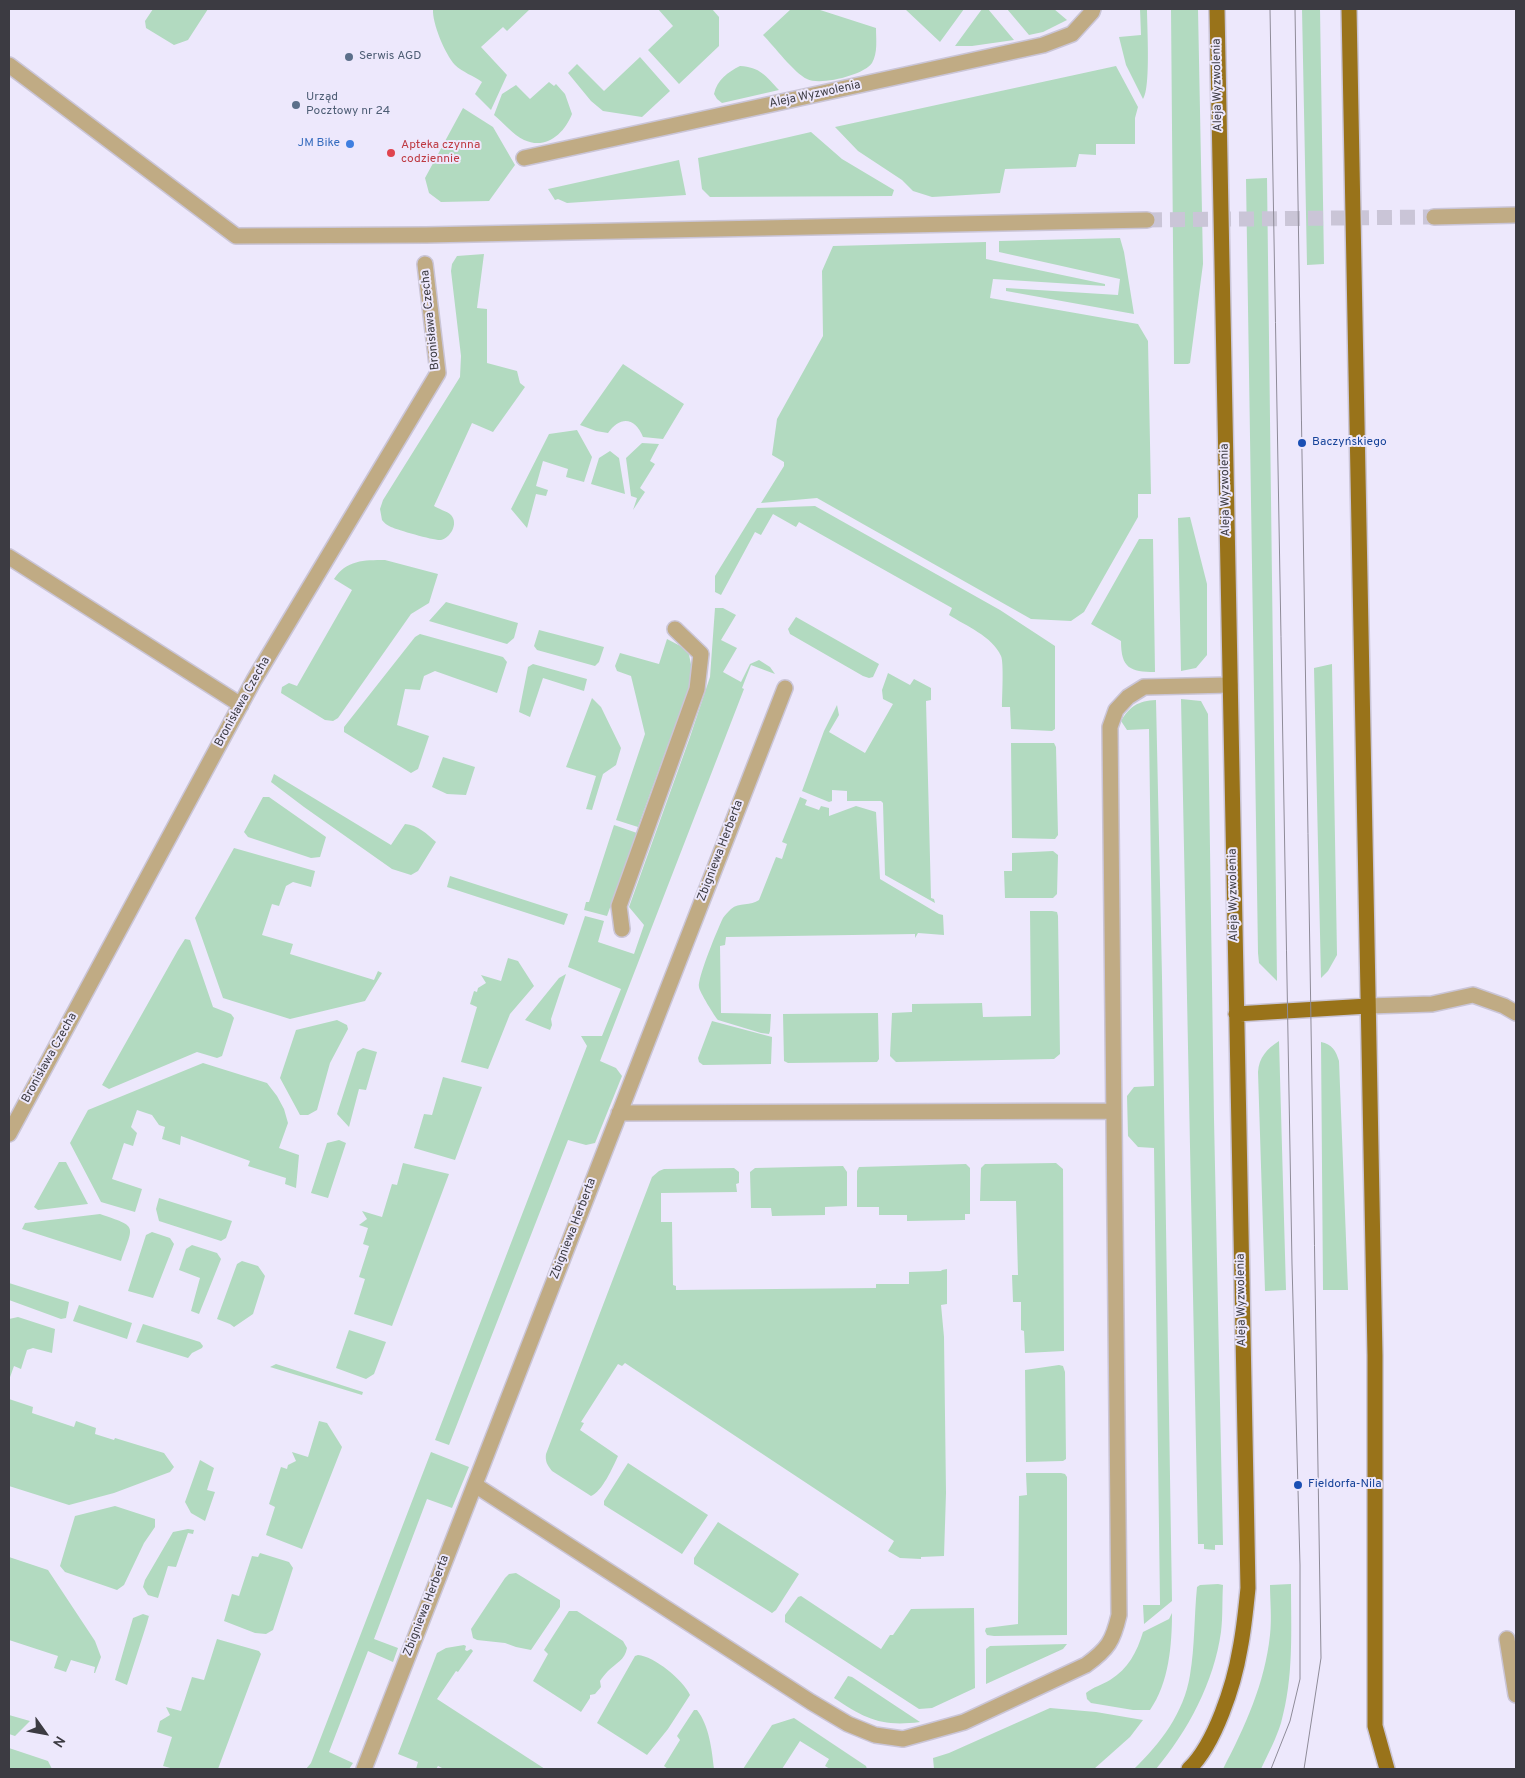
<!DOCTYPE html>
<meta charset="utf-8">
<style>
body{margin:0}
#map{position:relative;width:1525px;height:1778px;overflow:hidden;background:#ede8fc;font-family:Overpass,sans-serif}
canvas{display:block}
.frame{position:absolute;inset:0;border:10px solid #3c3b42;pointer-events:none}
.north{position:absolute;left:20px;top:1708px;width:50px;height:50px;-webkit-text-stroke:4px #ede8fc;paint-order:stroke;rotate:122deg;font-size:14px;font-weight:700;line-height:20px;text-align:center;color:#3c3b42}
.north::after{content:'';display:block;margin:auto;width:18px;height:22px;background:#3c3b42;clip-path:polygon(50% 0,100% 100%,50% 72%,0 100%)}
</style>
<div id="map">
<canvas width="1525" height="1778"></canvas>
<div class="frame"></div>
<div class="north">N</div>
</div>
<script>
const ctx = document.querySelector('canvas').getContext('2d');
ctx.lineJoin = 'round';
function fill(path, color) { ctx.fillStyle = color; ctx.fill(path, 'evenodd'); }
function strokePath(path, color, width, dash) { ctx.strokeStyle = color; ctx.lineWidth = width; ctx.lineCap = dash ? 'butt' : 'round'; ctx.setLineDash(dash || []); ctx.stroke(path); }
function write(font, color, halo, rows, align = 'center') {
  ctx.font = font + ' Overpass,sans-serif'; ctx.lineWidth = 4; ctx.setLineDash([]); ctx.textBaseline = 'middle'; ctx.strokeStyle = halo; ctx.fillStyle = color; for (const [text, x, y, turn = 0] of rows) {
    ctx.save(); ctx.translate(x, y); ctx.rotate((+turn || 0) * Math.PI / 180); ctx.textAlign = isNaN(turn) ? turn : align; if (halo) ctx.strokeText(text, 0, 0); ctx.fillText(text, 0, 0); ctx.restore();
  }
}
fill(new Path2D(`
 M 153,9 L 208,9 L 188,40 L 174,45 L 146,28 L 145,21 Z
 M 433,9 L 530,9 L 507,31 L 503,27 L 481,47 L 507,75 L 491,110 L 475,94 L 482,82 C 474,76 462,72 455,65 C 445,54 432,23 433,9 Z
 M 658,9 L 712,9 L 719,17 L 719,46 L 679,84 L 648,50 L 673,26 Z
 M 791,9 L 817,9 L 876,28 C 876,39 878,53 872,63 C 864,75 820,86 807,79 C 794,73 774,46 763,35 Z
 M 905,9 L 964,9 L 940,42 Z
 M 982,9 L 988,9 L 1014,40 L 972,46 L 955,46 Z
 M 1007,9 L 1054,9 L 1067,20 L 1043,32 L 1029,35 Z
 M 1140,9 L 1147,9 C 1147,25 1151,89 1143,99 L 1126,65 L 1119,37 L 1141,35 Z
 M 1171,9 L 1198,9 L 1203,264 L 1190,363 L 1188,364 L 1174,364 Z
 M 1302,9 L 1320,9 L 1324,264 L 1307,265 Z
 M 640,57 L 670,91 L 642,117 L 603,111 L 591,101 L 568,73 L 577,64 L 604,91 Z
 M 740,66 C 760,67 766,76 779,90 L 722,103 L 717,99 L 714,94 C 717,80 728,72 740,66 Z
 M 1116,66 L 1138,107 L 1135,118 L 1135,144 L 1096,144 L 1096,155 L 1079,154 L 1076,167 L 1005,169 L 1000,193 L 932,197 L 913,191 L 902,180 L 858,151 L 835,127 Z
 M 549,82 L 554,86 L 556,84 L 565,94 L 572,114 C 564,134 546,150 524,140 C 513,135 503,122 494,115 L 502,94 L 516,85 L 530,99 Z
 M 463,108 L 493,127 L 515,165 L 489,201 L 441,202 L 429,193 L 425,178 Z
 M 811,132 L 842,159 L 894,190 L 892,196 L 710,197 L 702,189 L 698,158 Z
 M 679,160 L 686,195 L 567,203 L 558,199 L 555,200 L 548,189 Z
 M 1267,178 L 1277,981 L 1259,963 L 1258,953 L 1246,179 Z
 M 1120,238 L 1124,252 L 1134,314 L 1006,291 L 1006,288 L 1118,295 L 1120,279 L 999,252 L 999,241 Z
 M 986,242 L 986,259 L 1105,284 L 1105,286 L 993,279 L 990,298 L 1138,324 L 1148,341 L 1151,494 L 1138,494 L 1138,517 L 1084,612 L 1071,621 L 1031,619 L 817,498 L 761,503 L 784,466 L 784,462 L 772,455 L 777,419 L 823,336 L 822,271 L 833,246 Z
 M 484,254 L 477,308 L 487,309 L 487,363 L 517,371 L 520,383 L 525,387 L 493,432 L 472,423 L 434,506 C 438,509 447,511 451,515 C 459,524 450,538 441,540 C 435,541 398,530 391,527 C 387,525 384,523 382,520 L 380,509 L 383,500 L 460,377 L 461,356 L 451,271 L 452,264 L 457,256 Z
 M 623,364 L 684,404 L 663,439 L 643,437 C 635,417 620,416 608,433 L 596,431 L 580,425 Z
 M 577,430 L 592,457 L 584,482 L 566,477 L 568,469 L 543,461 L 536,486 L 548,490 L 546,496 L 536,494 L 527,528 L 511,509 L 549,434 Z
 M 642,443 L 659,444 L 650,461 L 655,464 L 640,488 L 645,492 L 633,510 L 637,498 L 631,496 L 626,458 Z
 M 610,451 L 619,458 L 625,494 L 591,484 L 599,458 Z
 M 815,506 L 1000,610 L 1055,646 L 1055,729 L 1052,731 L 1011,729 L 1010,707 L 1002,707 C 1002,697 1004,663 1001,656 C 992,636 966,626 949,615 L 952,608 L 799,522 L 796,527 L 773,514 L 761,535 L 755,532 L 721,595 L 715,592 L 715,576 L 757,508 Z
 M 1190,517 L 1207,584 L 1207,655 L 1196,668 L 1181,671 L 1178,518 Z
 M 1139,539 L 1153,539 L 1155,672 C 1130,672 1121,668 1121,641 L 1091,624 Z
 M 385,560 L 438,574 L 429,603 L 411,614 L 338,718 L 333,721 L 325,720 L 281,693 L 282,687 L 289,683 L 297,686 L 352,590 L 334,579 C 346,560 364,560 385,560 Z
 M 446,602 L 518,623 L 514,638 L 507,644 L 429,621 Z
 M 715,608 L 723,608 L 736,615 L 721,640 L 737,648 L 723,672 L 741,682 L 750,664 L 759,660 L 770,667 L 775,674 L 751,665 L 742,688 L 744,689 L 600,1061 L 616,1068 L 622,1076 L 595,1143 L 586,1145 L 568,1140 L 449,1445 L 435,1440 L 587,1046 L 581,1036 L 602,1036 L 621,989 L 568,967 L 585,916 L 604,921 L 598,942 L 634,954 L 644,925 L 629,907 L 690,737 L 710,677 Z
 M 796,617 L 879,664 L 873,677 L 869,678 L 863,676 L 790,634 L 788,629 Z
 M 539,630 L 604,647 L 599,662 L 595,666 L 537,650 L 534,646 Z
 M 420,634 L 503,657 L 507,662 L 497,693 L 435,671 L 424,676 L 420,690 L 405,689 L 397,725 L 429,736 L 418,769 L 411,773 L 344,732 L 344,727 L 415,637 Z
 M 667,639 L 688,650 L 692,669 L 692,679 L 638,827 L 616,820 L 645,734 L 631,676 L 617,671 L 615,666 L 620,653 L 659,664 Z
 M 533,664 L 587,679 L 584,691 L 543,678 L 530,717 L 519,712 L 528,667 Z
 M 1332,664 L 1337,955 L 1328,971 L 1321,978 L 1314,668 Z
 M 888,673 L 910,685 L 914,679 L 931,688 L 931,700 L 926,701 L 931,898 L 934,899 L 935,903 L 885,875 L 883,803 L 881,801 L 847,801 L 847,791 L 832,790 L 832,801 L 829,802 L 802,791 L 824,731 L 837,705 L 839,715 L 829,732 L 865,753 L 893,704 L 883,699 L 882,690 Z
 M 592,698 L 601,707 L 621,748 L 616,765 L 603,774 L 592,810 L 586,809 L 596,776 L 566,767 Z
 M 1181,699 L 1201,701 L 1208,714 L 1214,1119 L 1223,1545 L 1215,1545 L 1215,1550 L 1204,1549 L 1204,1544 L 1198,1544 Z
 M 1156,700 L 1162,977 L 1172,1601 L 1144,1624 L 1143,1605 L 1160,1605 L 1154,1148 L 1138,1147 L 1128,1136 L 1127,1096 L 1134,1087 L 1154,1086 L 1149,729 L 1127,730 L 1121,721 C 1130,706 1138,701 1156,700 Z
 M 1011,743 L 1054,743 L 1056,747 L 1058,835 L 1055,839 L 1012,838 Z
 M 443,757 L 475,767 L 466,795 L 447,794 L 432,787 Z
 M 274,774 L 391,845 L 405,824 C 418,825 427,834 436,842 L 418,871 L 411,875 L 392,869 L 304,807 L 271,782 Z
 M 263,797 L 269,797 L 326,837 L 320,857 L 311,858 L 248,837 L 244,832 Z
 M 800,797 L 807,800 L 805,805 L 819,810 L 821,806 L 829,808 L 829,816 L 856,806 L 876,812 L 880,879 L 939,914 L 943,915 L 944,935 L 918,933 L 915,938 L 915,934 L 726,937 L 725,945 L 720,946 L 721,1013 L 771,1014 L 770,1031 L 769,1034 L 761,1033 L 718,1020 C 715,1017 699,991 699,987 C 697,979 718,928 723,918 C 725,915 728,912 731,909 C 739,902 751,906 759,900 L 776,857 L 782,859 L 787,844 L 782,842 Z
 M 614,825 L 637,833 L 607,916 L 584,910 L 586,902 L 589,902 Z
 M 234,848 L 315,871 L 311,887 L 293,882 L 286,886 L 279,906 L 272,904 L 262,935 L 293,944 L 290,954 L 374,980 L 378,971 L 382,973 L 365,1001 L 290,1019 L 223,998 L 195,918 Z
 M 1053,851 L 1058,855 L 1057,894 L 1053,898 L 1005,898 L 1004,871 L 1012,871 L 1012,853 Z
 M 450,876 L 568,914 L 564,925 L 447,887 Z
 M 1030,911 L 1052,911 L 1057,912 L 1058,916 L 1060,1054 L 1054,1059 L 896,1062 L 890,1056 L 892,1013 L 912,1012 L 912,1004 L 982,1003 L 983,1017 L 1031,1016 Z
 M 185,939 L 190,940 L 213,1007 L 231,1014 L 234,1018 L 222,1056 L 217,1058 L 197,1052 L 109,1089 L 102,1085 L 178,950 Z
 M 508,958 L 518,961 L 534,986 L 510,1014 L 488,1069 L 461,1062 L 477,1007 L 470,1004 L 474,991 L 477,992 L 478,988 L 486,983 L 481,975 L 501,981 Z
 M 566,974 L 551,1019 L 552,1025 L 550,1030 L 525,1020 L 559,978 Z
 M 878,1013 L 879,1059 L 877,1062 L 788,1063 L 784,1061 L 783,1014 Z
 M 337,1020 L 347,1025 L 348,1029 L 330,1063 L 317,1110 L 308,1115 L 300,1115 L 280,1078 L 296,1030 Z
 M 712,1021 L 772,1037 L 771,1064 L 703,1065 L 699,1062 L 698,1058 Z
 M 1279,1041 L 1286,1290 L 1265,1291 L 1258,1072 C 1259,1057 1267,1049 1279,1041 Z
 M 1321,1042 C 1332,1044 1336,1051 1339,1061 L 1348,1290 L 1323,1290 Z
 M 363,1048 L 377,1052 L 366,1090 L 359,1089 L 349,1127 L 337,1114 L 357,1052 Z
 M 203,1063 L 267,1083 L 277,1096 L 284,1109 L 288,1123 L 279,1148 L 299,1155 L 296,1188 L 285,1184 L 286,1178 L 248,1166 L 250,1161 L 181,1136 L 180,1145 L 162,1139 L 165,1127 L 159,1125 L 152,1115 L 137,1110 L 131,1127 L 137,1133 L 133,1146 L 124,1143 L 112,1179 L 142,1189 L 135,1212 L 101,1202 L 70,1143 L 88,1110 Z
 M 443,1077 L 482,1087 L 455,1160 L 414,1148 L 424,1114 L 432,1115 Z
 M 339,1140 L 346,1143 L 328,1198 L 311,1193 L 327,1143 Z
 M 59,1162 L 66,1162 L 88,1204 L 38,1210 L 34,1207 Z
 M 403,1163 L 449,1174 L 392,1326 L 354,1314 L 365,1279 L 359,1277 L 369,1246 L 363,1244 L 368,1228 L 359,1225 L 367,1219 L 362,1211 L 382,1217 L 392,1184 L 397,1185 Z
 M 1056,1163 L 1063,1169 L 1064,1351 L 1025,1353 L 1024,1331 L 1021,1330 L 1021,1302 L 1013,1302 L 1012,1275 L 1018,1275 L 1016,1201 L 980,1201 L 981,1168 L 985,1164 Z
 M 966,1164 L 970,1168 L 970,1214 L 965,1214 L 965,1220 L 907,1221 L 907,1215 L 879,1215 L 879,1207 L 857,1207 L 857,1171 L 859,1167 Z
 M 843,1166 L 847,1172 L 847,1206 L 825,1207 L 825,1215 L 772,1216 L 771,1208 L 751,1208 L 750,1172 L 755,1168 Z
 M 734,1168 L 739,1172 L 739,1183 L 736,1184 L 737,1192 L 661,1193 L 661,1222 L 672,1222 L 673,1285 L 676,1286 L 676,1290 L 876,1288 L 876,1284 L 909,1284 L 909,1272 L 941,1271 L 942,1270 L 947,1269 L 947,1304 L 941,1305 L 944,1337 L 946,1493 L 944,1556 L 921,1557 L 921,1559 L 900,1558 L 888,1551 L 894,1541 L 625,1363 L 622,1366 L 618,1364 L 581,1422 L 584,1423 L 580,1430 L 618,1456 C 613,1467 602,1492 591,1496 L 552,1471 C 547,1465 545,1461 546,1454 L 652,1177 L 659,1171 L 664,1169 Z
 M 159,1198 L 232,1221 L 226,1238 L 221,1241 L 159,1221 L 156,1209 Z
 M 100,1214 C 138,1227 134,1224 121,1261 L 22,1229 L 25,1223 Z
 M 152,1232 L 170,1238 L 174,1244 L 153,1298 L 128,1291 L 146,1235 Z
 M 192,1245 L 217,1253 L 221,1259 L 199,1314 L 191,1311 L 200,1278 L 179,1270 L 186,1249 Z
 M 242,1261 L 258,1266 L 265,1276 L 253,1314 L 234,1327 L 230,1324 L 217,1319 L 237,1264 Z
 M 9,1283 L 69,1302 L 66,1318 L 61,1319 L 9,1300 Z
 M 79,1305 L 132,1323 L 127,1339 L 73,1321 Z
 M 18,1317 L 55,1329 L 52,1353 L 33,1348 L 27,1350 L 21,1369 L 14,1366 L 9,1380 L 9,1319 Z
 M 143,1324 L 200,1342 L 203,1346 L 202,1348 L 192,1353 L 188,1358 L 136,1342 Z
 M 349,1330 L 386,1342 L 374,1374 L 366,1379 L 336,1368 Z
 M 276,1364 L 363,1392 L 362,1395 L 270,1367 Z
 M 1059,1365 L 1063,1366 L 1065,1372 L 1066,1459 L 1063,1461 L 1026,1462 L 1025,1370 Z
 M 9,1399 L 33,1407 L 32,1413 L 74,1427 L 76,1421 L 96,1428 L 95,1434 L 114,1440 L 115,1438 L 164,1453 L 174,1467 L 170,1472 L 114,1493 L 69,1505 L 9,1486 Z
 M 319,1421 L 327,1423 L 342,1447 L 302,1549 L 266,1535 L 275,1507 L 269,1504 L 281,1467 L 287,1469 L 288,1465 L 296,1461 L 292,1452 L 308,1457 Z
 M 431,1452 L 469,1467 L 452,1508 L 427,1499 L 374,1639 L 398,1648 L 393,1662 L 368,1651 L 329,1752 L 353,1763 L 349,1769 L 306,1769 L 311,1763 Z
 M 200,1460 L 214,1468 L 207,1490 L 215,1492 L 205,1521 L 191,1513 L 185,1502 Z
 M 628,1463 L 708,1515 L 682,1554 L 604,1505 L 604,1501 Z
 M 1026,1473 L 1061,1473 L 1065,1474 L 1067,1477 L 1067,1635 L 994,1636 L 987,1635 L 985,1631 L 986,1628 L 1018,1624 L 1019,1496 L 1027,1495 Z
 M 115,1506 L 155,1519 L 155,1527 L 144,1543 L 124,1585 L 117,1590 L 65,1572 L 60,1566 L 75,1516 Z
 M 718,1522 L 799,1574 L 776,1610 L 772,1613 L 694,1564 L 694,1558 Z
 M 188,1529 L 194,1530 L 193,1534 L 188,1533 L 176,1567 L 168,1566 L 158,1598 L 148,1595 L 143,1587 L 145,1580 L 173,1532 Z
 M 260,1553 L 289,1562 L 293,1568 L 273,1630 L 266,1634 L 255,1633 L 224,1621 L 232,1594 L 239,1596 L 252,1556 L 258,1557 Z
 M 9,1557 L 48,1570 L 95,1641 L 101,1657 L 95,1673 L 94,1673 L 95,1667 L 71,1660 L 66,1672 L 54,1668 L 58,1656 L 9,1640 Z
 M 516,1573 L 560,1600 L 560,1607 L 531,1650 L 516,1647 L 505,1643 L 477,1640 L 473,1638 L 471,1629 L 505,1578 L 509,1574 Z
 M 1218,1584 L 1223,1585 C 1222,1601 1223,1616 1221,1632 C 1214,1682 1188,1731 1156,1769 L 1134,1769 C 1160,1744 1184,1713 1190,1675 C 1195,1646 1194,1617 1197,1587 L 1200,1585 Z
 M 1291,1584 C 1291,1631 1294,1677 1281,1723 C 1276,1739 1268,1754 1261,1769 L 1223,1769 C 1245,1727 1265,1683 1270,1635 C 1272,1618 1270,1601 1270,1585 Z
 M 801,1596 L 881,1649 L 890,1635 L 893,1635 L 911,1609 L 974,1608 L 975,1688 L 932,1708 L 919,1709 L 785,1622 L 785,1615 L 798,1597 Z
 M 569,1611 L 577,1611 L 623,1641 L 627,1648 C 625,1660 616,1663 608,1671 C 605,1674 602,1678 600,1681 L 601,1687 L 595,1694 L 590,1695 L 590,1698 L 581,1712 L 533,1681 L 548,1654 L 544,1650 Z
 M 150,1612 L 147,1623 L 127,1685 L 115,1680 L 133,1618 L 143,1614 L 149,1616 Z
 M 1172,1613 C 1172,1645 1169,1683 1150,1710 L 1133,1710 L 1091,1703 L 1087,1699 L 1086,1693 C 1093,1687 1102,1685 1110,1680 C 1128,1669 1137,1652 1143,1632 L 1169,1619 Z
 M 217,1639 L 259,1651 L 261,1654 L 218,1769 L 174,1769 L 163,1766 L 172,1737 L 157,1732 L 160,1721 L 170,1715 L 166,1707 L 181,1711 L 192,1677 L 204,1680 Z
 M 1067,1644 L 1063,1649 L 986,1684 L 986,1649 L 990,1646 Z
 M 464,1645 L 466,1646 L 465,1650 L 467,1651 L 471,1649 L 473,1651 L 458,1672 L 456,1671 L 437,1699 L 545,1769 L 444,1769 L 438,1766 L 436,1769 L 416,1769 L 418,1762 L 398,1754 L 437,1653 L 446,1648 Z
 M 638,1655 C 654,1656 683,1680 690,1695 L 668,1729 L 647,1755 L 597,1723 L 635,1656 Z
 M 848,1676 L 852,1677 L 920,1722 C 881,1727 866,1719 834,1698 Z
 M 1050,1708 L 1096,1712 L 1143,1720 L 1130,1737 L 1094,1769 L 934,1769 L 933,1758 L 949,1753 Z
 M 694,1710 L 697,1710 C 709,1725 712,1750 714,1769 L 668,1769 L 664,1766 L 680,1740 L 677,1736 Z
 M 9,1715 L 30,1721 L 15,1736 L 9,1734 Z
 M 794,1718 L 866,1766 L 867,1769 L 830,1769 L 825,1766 L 829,1759 L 800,1741 L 782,1769 L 743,1769 L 772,1725 Z
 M 9,1748 L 48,1761 L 52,1769 L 9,1769 Z`), '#b2dac0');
strokePath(new Path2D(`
 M 1147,220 L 1434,217`), '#cac5d7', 15, [15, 8]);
const minor = new Path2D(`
 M 9,65 L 236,236 L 426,235 L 1147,220
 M 524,158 L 1043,45 L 1072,34 L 1092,12 L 1093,9
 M 1434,217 L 1516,215
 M 9,557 L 241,705
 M 622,929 L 619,906 L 697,689 L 701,654 L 675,629
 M 1368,1006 L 1432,1004 L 1473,995 L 1504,1006 L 1516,1013
 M 619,1113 L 1114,1111
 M 9,1134 L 254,680 L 438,373 L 425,264
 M 475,1485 L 811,1702 L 848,1724 L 875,1735 L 903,1739 L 964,1722 L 1086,1665 C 1108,1649 1113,1641 1119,1615 L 1110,727 L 1116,710 L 1128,697 L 1144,687 L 1230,685
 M 1507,1639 L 1516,1695
 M 364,1769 L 785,688`);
const major = new Path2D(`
 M 1349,9 L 1375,1355 L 1375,1726 L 1387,1769
 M 1236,1014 L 1368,1006
 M 1189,1769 C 1215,1744 1234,1685 1240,1649 C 1244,1629 1246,1608 1248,1588 L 1217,9`);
strokePath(minor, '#cac5d7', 18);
strokePath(major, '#cac5d7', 18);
strokePath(minor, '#c0ab84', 15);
strokePath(major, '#99731a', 15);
strokePath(new Path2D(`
 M 1270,9 L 1292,1264 L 1300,1565 L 1300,1679 L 1290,1721 L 1271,1769
 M 1295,9 L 1321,1658 L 1304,1769`), '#8e8b98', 1);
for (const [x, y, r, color] of [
 [349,57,5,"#5c6f8a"],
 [296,105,5,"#5c6f8a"],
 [350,144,5,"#3f7fe0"],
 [391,153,5,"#e0444e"],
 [1302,443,5,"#1a4fb4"],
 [1298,1485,5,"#1a4fb4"]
]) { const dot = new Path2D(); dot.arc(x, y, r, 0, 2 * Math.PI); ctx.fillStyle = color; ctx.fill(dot); strokePath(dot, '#ede8fc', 2); }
write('12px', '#4e5e75', '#ede8fc', [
 ["Serwis AGD",359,57],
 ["Urząd",306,98],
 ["Pocztowy nr 24",306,112]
], 'left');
write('12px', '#3c3b42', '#ede8fc', [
 ["Aleja Wyzwolenia",1218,85,-91],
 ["Aleja Wyzwolenia",815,95,-12],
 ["Bronisława Czecha",431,320,-96],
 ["Aleja Wyzwolenia",1226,490,-91],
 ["Bronisława Czecha",243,702,-61],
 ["Zbigniewa Herberta",721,851,-69],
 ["Aleja Wyzwolenia",1234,895,-91],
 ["Bronisława Czecha",50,1058,-61],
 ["Zbigniewa Herberta",574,1229,-69],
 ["Aleja Wyzwolenia",1242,1300,-91],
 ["Zbigniewa Herberta",427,1606,-69]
]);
write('12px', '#366cbe', '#ede8fc', [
 ["JM Bike",340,144]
], 'right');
write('12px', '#be3a42', '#ede8fc', [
 ["Apteka czynna",401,146],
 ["codziennie",401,160]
], 'left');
write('12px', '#164399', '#ede8fc', [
 ["Baczyńskiego",1312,443],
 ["Fieldorfa-Nila",1308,1485]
], 'left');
</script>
